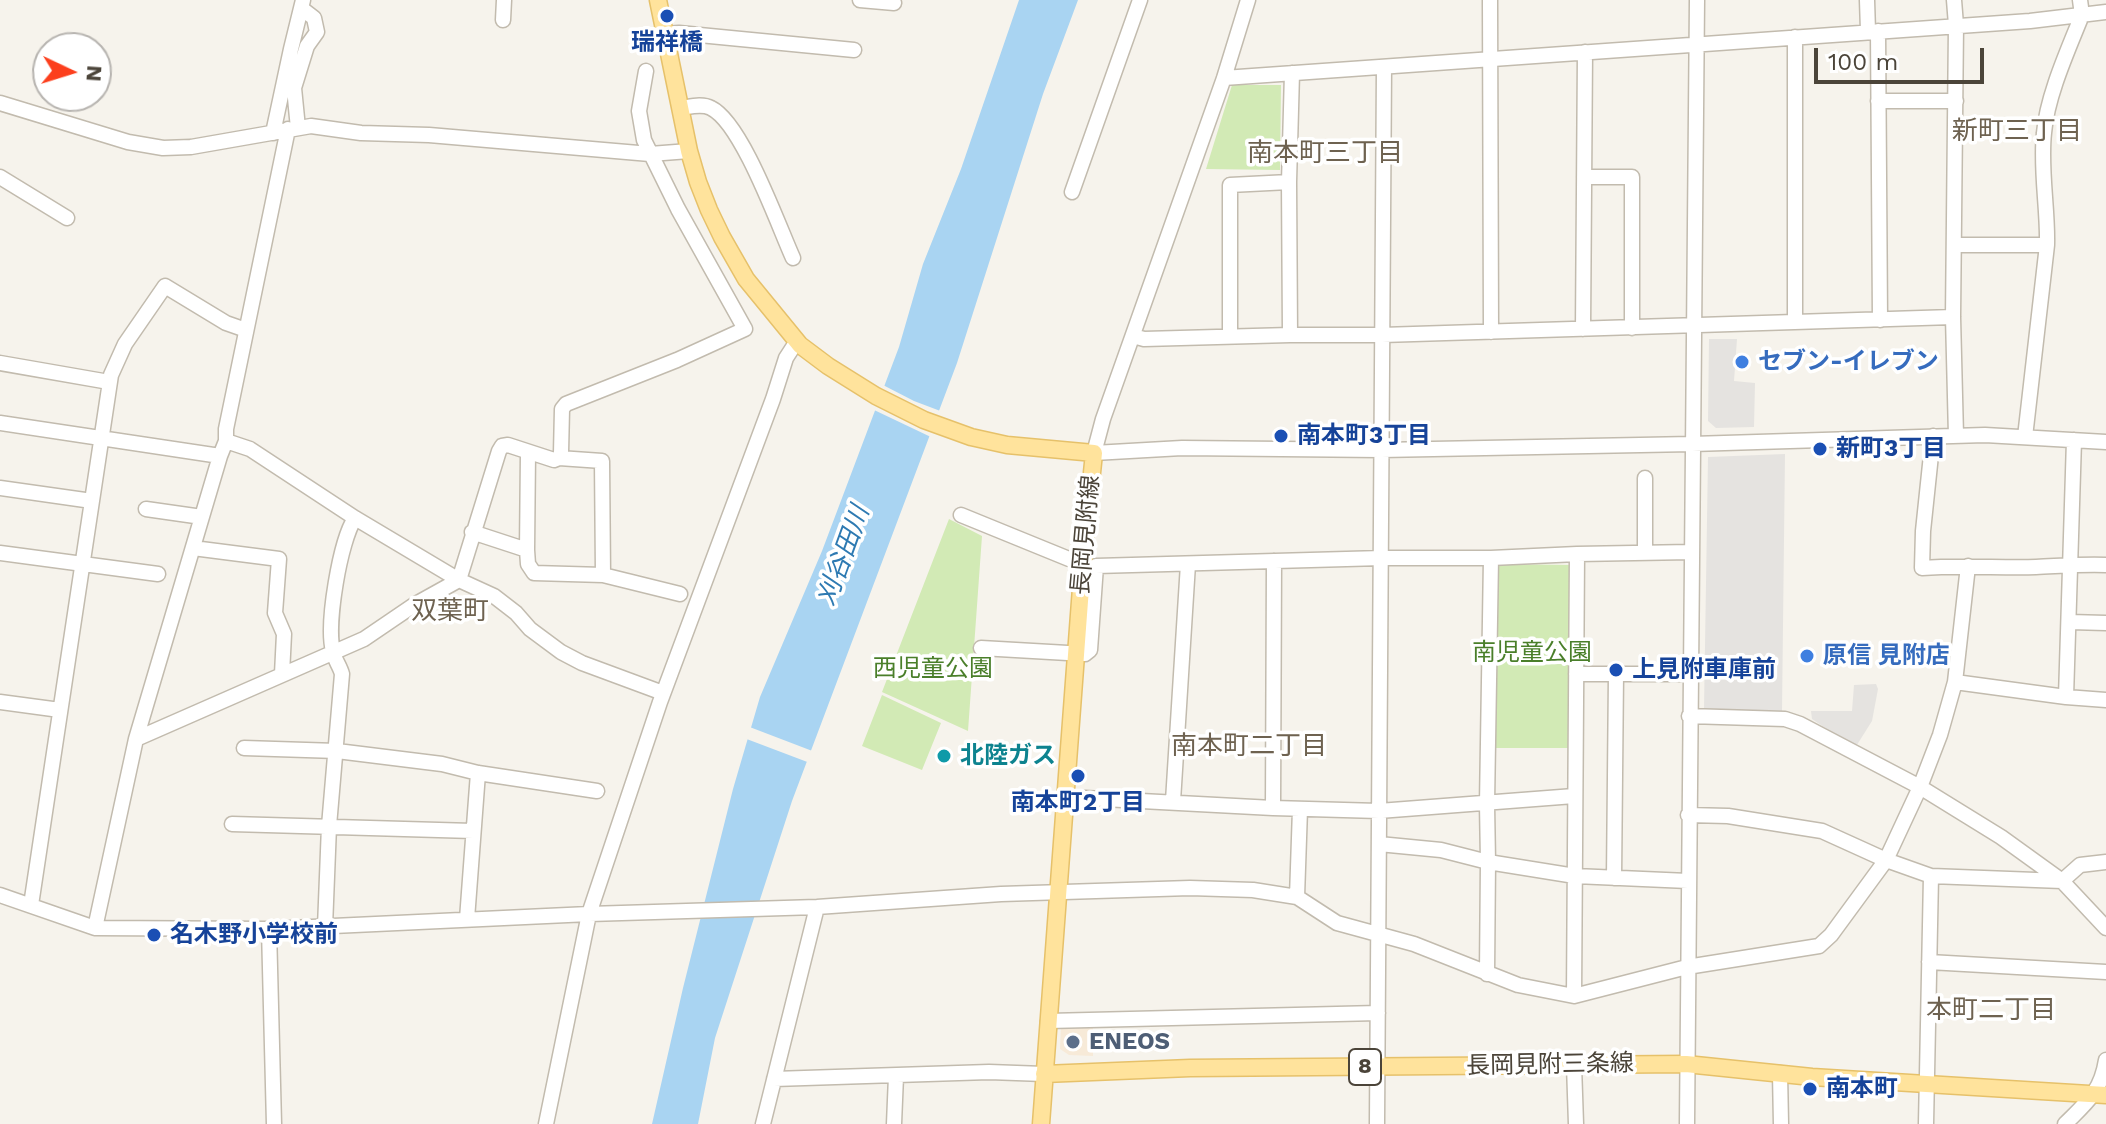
<!DOCTYPE html>
<meta charset="utf-8">
<style>
body{margin:0}
#map{position:relative;width:2106px;height:1124px;overflow:hidden;background:#f6f3ec;font-family:"Work Sans",sans-serif}
canvas{display:block}
.north{position:absolute;left:32px;top:32px;width:80px;height:80px;box-sizing:border-box;background:#fff;border:2px solid #b7b4b0;border-radius:50%;rotate:94deg;font-size:22px;font-weight:700;line-height:32px;text-align:center;color:#4b4439}
.north::after{content:'';display:block;margin:auto;width:28px;height:36px;background:#fc3f1d;clip-path:polygon(50% 0,100% 100%,50% 72%,0 100%)}
.scale{position:absolute;left:1814px;top:48px;width:170px;height:36px;box-sizing:border-box;border:4px solid #4b4439;border-top:0;padding-left:10px;font-size:24px;line-height:28px;white-space:nowrap;color:#4b4439;-webkit-text-stroke:6px #fff;paint-order:stroke}
</style>
<div id="map">
<canvas width="2106" height="1124"></canvas>
<div class="north">N</div>
<div class="scale">100 m</div>
</div>
<script>
const ctx = document.querySelector('canvas').getContext('2d');
ctx.lineJoin = 'round';
function fill(path, color) { ctx.fillStyle = color; ctx.fill(path, 'evenodd'); }
function strokePath(path, color, width, dash) { ctx.strokeStyle = color; ctx.lineWidth = width; ctx.lineCap = dash ? 'butt' : 'round'; ctx.setLineDash(dash || []); ctx.stroke(path); }
function write(font, color, halo, rows, align = 'center') {
  ctx.font = font + ' "Work Sans","Noto Sans JP",sans-serif'; ctx.lineWidth = 7; ctx.setLineDash([]); ctx.textBaseline = 'middle'; ctx.strokeStyle = halo; ctx.fillStyle = color; for (const [text, x, y, turn = 0] of rows) {
    ctx.save(); ctx.translate(x, y); ctx.rotate((+turn || 0) * Math.PI / 180); ctx.textAlign = isNaN(turn) ? turn : align; if (halo) ctx.strokeText(text, 0, 0); ctx.fillText(text, 0, 0); ctx.restore();
  }
}
fill(new Path2D(`
 M 1061,1025 L 1093,1025 L 1093,1056 L 1069,1055 L 1060,1049 Z`), '#f7ead8');
fill(new Path2D(`
 M 1232,85 L 1281,85 L 1280,170 L 1206,169 Z
 M 949,519 L 982,536 L 968,731 L 882,692 Z
 M 1494,564 L 1572,565 L 1570,748 L 1496,748 L 1492,741 Z
 M 882,695 L 941,723 L 922,770 L 862,746 Z`), '#d2eab5');
fill(new Path2D(`
 M 1709,339 L 1737,339 L 1734,381 L 1755,383 L 1754,427 L 1716,428 L 1708,421 Z
 M 1785,454 L 1782,711 L 1704,709 L 1708,457 Z
 M 1876,684 L 1878,689 L 1872,721 L 1855,748 L 1812,719 L 1811,711 L 1852,711 L 1854,685 Z`), '#e5e3e0');
fill(new Path2D(`
 M 1019,0 L 1078,0 L 1043,94 L 957,363 L 792,801 L 715,1038 L 698,1124 L 652,1124 L 683,988 L 733,789 L 760,697 L 822,551 L 899,347 L 923,264 L 961,169 Z`), '#a9d4f2');
fill(new Path2D(`
 M 881,384 L 914,401 L 943,412 L 933,438 L 872,409 Z
 M 747,726 L 815,752 L 810,763 L 744,738 Z`), '#f6f3ec');
const minor = new Path2D(`
 M 860,0 L 894,3
 M 1248,0 L 1224,78 L 1103,419 L 1094,453 L 1182,448 L 1381,450 L 1692,444 L 1985,435 L 2106,442
 M 1490,0 L 1491,332
 M 1867,0 L 1868,31
 M 1954,0 L 1956,25 L 1953,317 L 1956,436
 M 503,20 L 504,0
 M 1878,31 L 1880,320
 M 665,34 L 679,33 L 854,50
 M 1224,78 L 2030,21 L 2106,12
 M 1878,101 L 1956,101
 M 0,103 L 128,142 L 163,148 L 191,147 L 311,126 L 361,133 L 429,135 L 650,154 L 689,151
 M 680,108 C 689,107 702,103 711,108 C 742,123 778,225 793,258
 M 298,128 L 294,88 L 307,46 L 317,32 L 314,18 L 301,8
 M 273,133 L 291,49 L 303,0
 M 0,177 L 67,218
 M 1584,177 L 1632,177 L 1632,328
 M 1072,192 L 1140,0
 M 1954,245 L 2047,245
 M 1795,322 L 1795,37
 M 1583,329 L 1585,52
 M 1290,335 L 1289,182 L 1292,73
 M 1133,336 L 1144,339 L 1290,335 L 1382,335 L 1953,317
 M 1230,336 L 1230,185 L 1289,182
 M 0,363 L 109,382
 M 0,423 L 220,456
 M 1933,436 L 1923,531 L 1922,568 C 1960,565 1998,568 2036,567 C 2060,566 2082,564 2106,565
 M 2025,437 L 2047,245 C 2048,208 2040,170 2044,133 C 2047,96 2068,50 2082,15 L 2080,0
 M 226,441 L 250,449 L 355,518 L 459,580 L 494,596 L 516,613 L 530,629 L 561,652 L 582,663 L 663,693
 M 528,453 L 527,550 L 528,564 L 534,573 L 603,575 L 680,594
 M 559,458 L 602,461 L 603,575
 M 0,488 L 92,501
 M 146,509 L 202,517
 M 961,515 L 1069,559
 M 472,532 L 527,550
 M 193,548 L 279,559 L 275,613 L 284,634 L 282,674
 M 0,553 L 158,574
 M 1645,553 L 1645,478
 M 2070,622 L 2106,623
 M 981,648 L 1085,654 L 1090,650 L 1096,566 L 1382,558 L 1491,558 L 1577,554
 M 1576,674 L 1690,674
 M 1955,682 L 2066,697 L 2106,700
 M 2066,697 L 2074,440
 M 0,702 L 60,710
 M 1689,716 L 1785,719 L 1800,724 L 1920,787 L 2001,837 L 2062,881 L 2106,928
 M 136,739 L 364,639 L 414,605 L 459,580 L 499,451 L 502,446 L 508,445 L 554,460 L 559,458 L 561,453 L 562,409 L 566,404 L 677,360 L 745,329 L 678,209 L 644,140 L 639,111 L 646,71
 M 244,748 L 337,751 L 442,764 L 478,773 L 597,791
 M 1066,797 L 1273,808 L 1379,811 L 1574,796
 M 1173,801 L 1188,564
 M 1273,808 L 1274,561
 M 1688,815 L 1728,816 L 1822,831 L 1886,860 L 1931,876 L 2062,881 L 2080,865 L 2106,862
 M 232,824 L 473,831
 M 1379,844 L 1441,850 L 1488,862 L 1575,876 L 1688,881
 M 1614,878 L 1616,674
 M 0,895 L 95,928 L 269,929 L 589,914 L 817,907 L 1001,894 L 1190,888 L 1253,890 L 1297,897 L 1337,923 L 1414,944 L 1518,985 L 1574,996 L 1687,967 L 1819,946 L 1831,935 L 1886,860 L 1920,787 L 1940,735 L 1955,682 L 1968,566
 M 1297,897 L 1300,809
 M 31,905 L 111,375 L 125,344 L 165,286 L 226,323 L 246,330
 M 467,919 L 478,773
 M 325,927 L 329,826 L 342,674 C 340,666 334,659 333,651 C 326,624 340,541 355,518
 M 95,928 L 136,739 L 220,456 L 226,441 L 226,429 L 288,129
 M 269,929 L 274,1124
 M 1929,962 L 2106,972
 M 1487,974 L 1488,862 L 1487,804 L 1491,558
 M 1574,996 L 1577,554 L 1691,552
 M 1048,1021 L 1378,1013
 M 1574,1065 L 1576,1124
 M 1780,1073 L 1781,1124
 M 774,1079 L 989,1072 L 1044,1074
 M 546,1124 L 589,914 L 660,702 L 773,399 L 786,358 L 797,341
 M 763,1124 L 817,907
 M 894,1124 L 896,1076
 M 1377,1124 L 1384,67
 M 1687,1124 L 1697,0
 M 1926,1124 L 1931,876
 M 2065,1124 C 2086,1103 2101,1092 2106,1060`);
const major = new Path2D(`
 M 658,0 L 689,151 L 698,182 L 709,210 L 722,237 L 746,279 L 800,345 L 828,366 L 876,396 L 924,420 L 971,437 L 1007,445 L 1094,453 L 1083,561 L 1041,1124
 M 1044,1074 L 1190,1068 L 1686,1064 L 1812,1077 L 2106,1095`);
strokePath(minor, '#c2bbae', 17);
strokePath(major, '#e6c16a', 19);
strokePath(minor, '#fff', 14);
strokePath(major, '#ffe39c', 16);
for (const [x, y, r, color] of [
 [667,16,8,"#1a4fb4"],
 [1742,362,8,"#3f7fe0"],
 [1281,436,8,"#1a4fb4"],
 [1820,449,8,"#1a4fb4"],
 [1807,656,8,"#3f7fe0"],
 [1616,670,8,"#1a4fb4"],
 [944,756,8,"#0f9aa8"],
 [1078,776,8,"#1a4fb4"],
 [154,935,8,"#1a4fb4"],
 [1073,1042,8,"#5c6f8a"],
 [1810,1089,8,"#1a4fb4"]
]) { const dot = new Path2D(); dot.arc(x, y, r, 0, 2 * Math.PI); ctx.fillStyle = color; ctx.fill(dot); strokePath(dot, '#fff', 3); }
for (const [x, y, w] of [
 [1365,1067,32]
]) { const box = new Path2D(); box.roundRect(x - w / 2, y - 18, w, 36, 6); ctx.fillStyle = '#fff'; ctx.fill(box); strokePath(box, '#4b4439', 2); }
write('bold 22px', '#4b4439', null, [
 ["8",1365,1067]
]);
write('bold 24px', '#164399', '#fff', [
 ["瑞祥橋",667,43,"center"],
 ["南本町3丁目",1297,436],
 ["新町3丁目",1836,449],
 ["上見附車庫前",1632,670],
 ["南本町2丁目",1078,803,"center"],
 ["名木野小学校前",170,935],
 ["南本町",1826,1089]
], 'left');
write('bold 24px', '#366cbe', '#fff', [
 ["セブン-イレブン",1758,362],
 ["原信 見附店",1823,656]
], 'left');
write('24px', '#4b4439', '#fff', [
 ["長岡見附線",1086,535,-85],
 ["長岡見附三条線",1550,1065,-1]
]);
write('24px', '#4a7f2a', '#fff', [
 ["南児童公園",1532,653],
 ["西児童公園",933,669]
]);
write('bold 24px', '#0d838f', '#fff', [
 ["北陸ガス",960,756]
], 'left');
write('bold 24px', '#4e5e75', '#fff', [
 ["ENEOS",1089,1042]
], 'left');
write('26px', '#6e6250', '#fff', [
 ["新町三丁目",2017,131],
 ["南本町三丁目",1325,153],
 ["双葉町",450,611],
 ["南本町二丁目",1249,746],
 ["本町二丁目",1991,1010]
]);
write('italic 26px', '#2e7ab2', '#fff', [
 ["刈谷田川",844,556,-70]
]);
</script>
